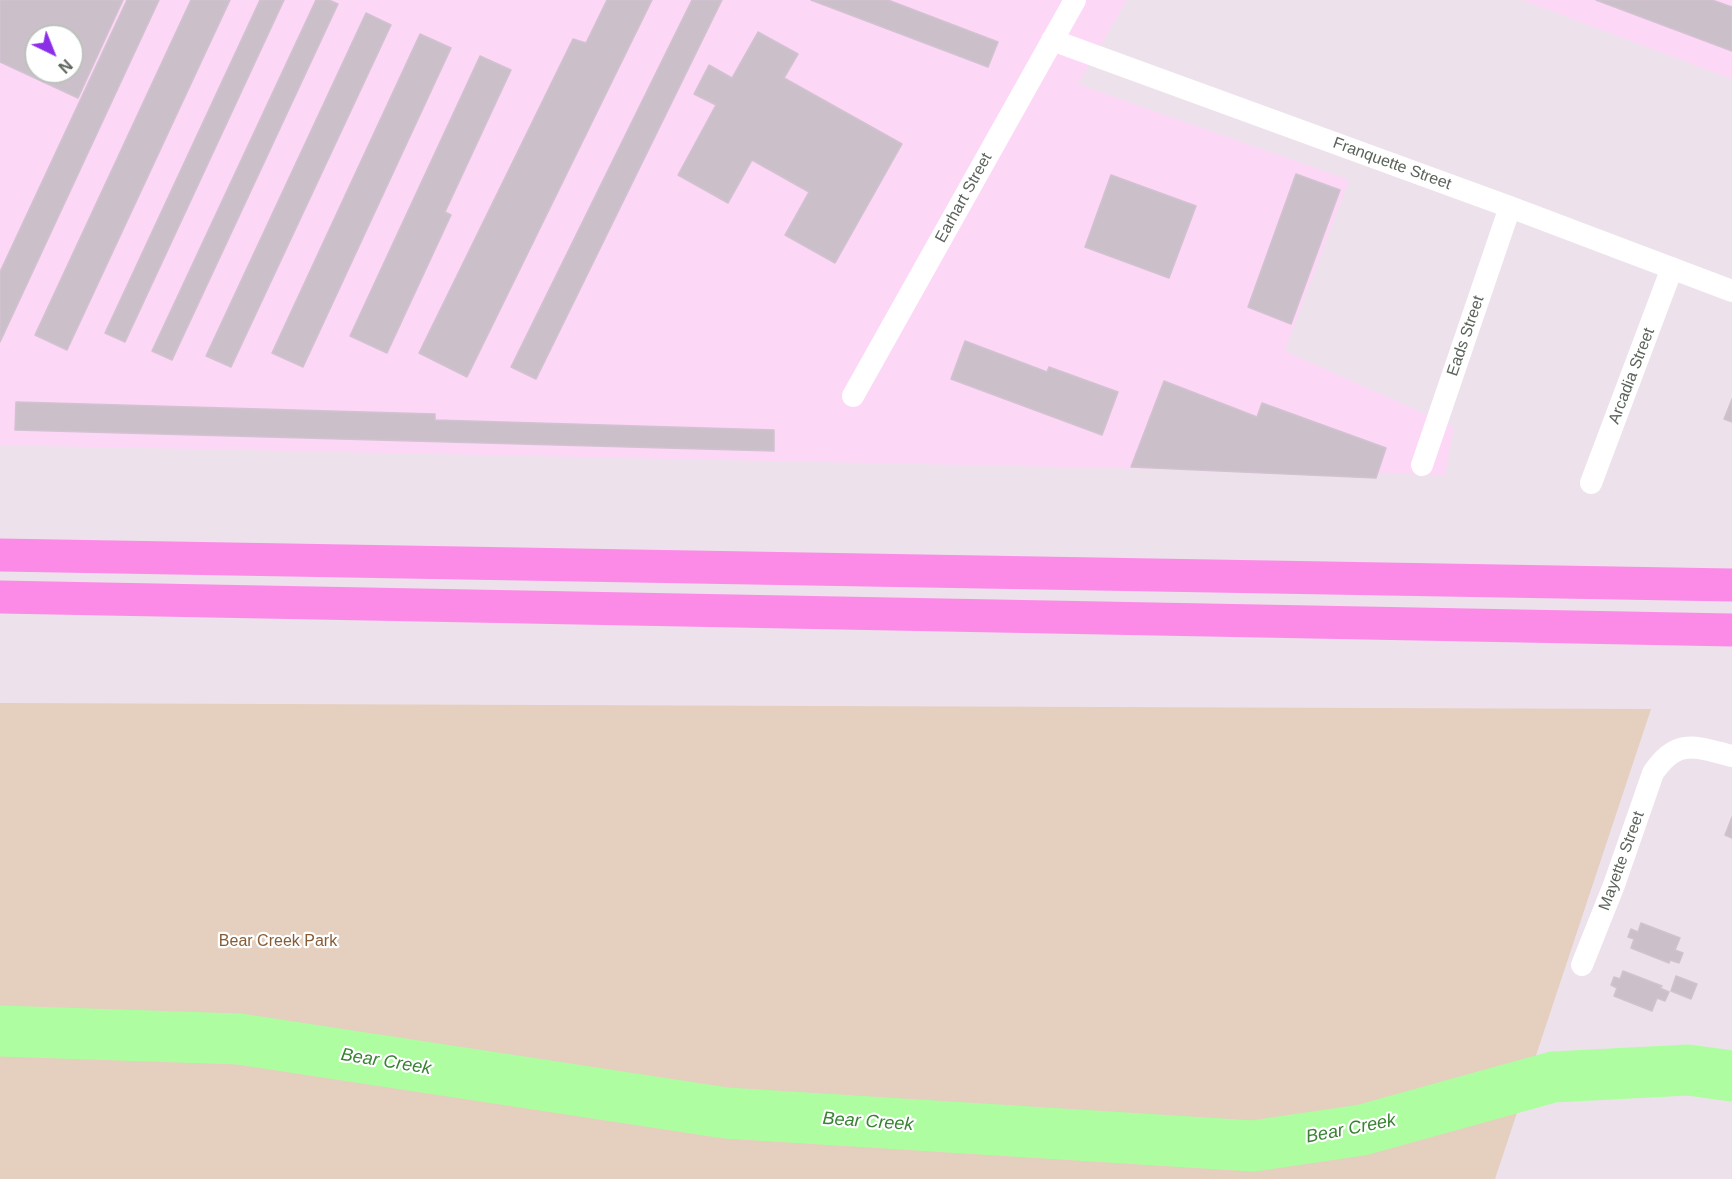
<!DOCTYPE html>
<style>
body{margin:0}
#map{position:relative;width:1732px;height:1179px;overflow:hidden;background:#ede2eb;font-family:Arial,sans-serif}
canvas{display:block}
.north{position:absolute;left:24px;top:24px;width:60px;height:60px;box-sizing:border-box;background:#fff;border:2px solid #bdc1bd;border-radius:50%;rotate:137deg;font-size:16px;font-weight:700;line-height:24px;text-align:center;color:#5b635b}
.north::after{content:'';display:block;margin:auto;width:21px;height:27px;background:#8c2ee7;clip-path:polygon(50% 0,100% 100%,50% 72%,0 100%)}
</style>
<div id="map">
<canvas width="1732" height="1179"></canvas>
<div class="north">N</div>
</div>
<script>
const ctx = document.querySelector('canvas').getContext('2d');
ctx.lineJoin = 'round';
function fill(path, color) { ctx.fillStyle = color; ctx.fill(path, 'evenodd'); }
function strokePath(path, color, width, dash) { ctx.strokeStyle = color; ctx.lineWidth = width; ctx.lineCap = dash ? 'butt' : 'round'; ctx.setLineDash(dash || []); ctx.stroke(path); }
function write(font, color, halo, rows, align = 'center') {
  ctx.font = font + ' Arial,sans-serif'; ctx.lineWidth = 4.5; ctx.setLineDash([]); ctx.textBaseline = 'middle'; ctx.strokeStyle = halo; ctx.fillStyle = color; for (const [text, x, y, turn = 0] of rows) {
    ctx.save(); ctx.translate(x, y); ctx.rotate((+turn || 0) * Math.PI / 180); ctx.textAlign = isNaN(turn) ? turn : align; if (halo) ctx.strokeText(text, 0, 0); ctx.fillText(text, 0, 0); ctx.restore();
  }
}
fill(new Path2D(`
 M 0,0 L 1127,0 L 1078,84 L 1349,180 L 1285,351 L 1454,427 L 1445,475 L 0,445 ZM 36,36 L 72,36 L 72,72 L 36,72 Z
 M 1522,0 L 1732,0 L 1732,79 Z`), '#fdd7f6');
fill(new Path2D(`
 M 0,703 L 1651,709 L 1495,1179 L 0,1179 Z`), '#e5cfbf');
strokePath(new Path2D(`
 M 0,1031 L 239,1039 L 726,1113 L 1253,1146 L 1362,1130 L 1553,1077 L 1688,1070 L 1732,1076`), '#aefea1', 51);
const building = new Path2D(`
 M 0,0 L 123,0 L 78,98 L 0,62 ZM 36,36 L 72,36 L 72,72 L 36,72 Z
 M 127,0 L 159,0 L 0,342 L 0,272 Z
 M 191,0 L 230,0 L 67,350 L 35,335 Z
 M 260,0 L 284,0 L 125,342 L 105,333 Z
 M 316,0 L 329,0 L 338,4 L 172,360 L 152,351 Z
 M 607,0 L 652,0 L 467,377 L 419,353 L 573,39 L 586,43 Z
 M 692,0 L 722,0 L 536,379 L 511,367 Z
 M 811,0 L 888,0 L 998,42 L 988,67 Z
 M 1596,0 L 1712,0 L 1732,7 L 1732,51 Z
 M 366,13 L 391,25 L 231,367 L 206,356 Z
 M 758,32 L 798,54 L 784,78 L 902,144 L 835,263 L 785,235 L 809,192 L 752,160 L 728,203 L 678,175 L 716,105 L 694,94 L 709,65 L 732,78 Z
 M 420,34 L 451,48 L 303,367 L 272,353 Z
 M 480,56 L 511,70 L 445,212 L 451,215 L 387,353 L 350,336 Z
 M 1296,174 L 1340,190 L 1291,324 L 1248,307 Z
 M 1111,175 L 1196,206 L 1169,278 L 1085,247 Z
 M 965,341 L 1047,372 L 1049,367 L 1118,392 L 1102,435 L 951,379 Z
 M 1164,381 L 1257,417 L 1262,403 L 1386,448 L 1376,478 L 1131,467 Z
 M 1732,399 L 1732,422 L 1724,419 Z
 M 16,402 L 435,414 L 435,420 L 774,430 L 774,451 L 15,430 Z
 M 1732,817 L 1732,838 L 1725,835 Z
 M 1641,923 L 1680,938 L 1675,950 L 1683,953 L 1679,963 L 1670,960 L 1669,963 L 1631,948 L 1634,939 L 1628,937 L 1631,929 L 1638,932 Z
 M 1623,971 L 1662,986 L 1660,988 L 1669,992 L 1665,1001 L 1657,998 L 1652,1011 L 1614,996 L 1617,988 L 1611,985 L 1614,977 L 1620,979 Z
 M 1676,976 L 1697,984 L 1691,999 L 1671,991 Z`);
fill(building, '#cbc0ca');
strokePath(building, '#d2c1d0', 1.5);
strokePath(new Path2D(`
 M 1052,40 L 1510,207 L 1732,291
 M 853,396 L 1075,0
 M 1422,465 L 1510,207
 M 1591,483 L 1672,268
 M 1582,965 L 1614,885 L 1653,773 C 1677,737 1696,747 1732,756`), '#fff', 22);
strokePath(new Path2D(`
 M 0,555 L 1732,585
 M 0,597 L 1732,630`), '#fc8be8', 33);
write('16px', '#5b635b', '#fff', [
 ["Franquette Street",1392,164,20],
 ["Earhart Street",964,198,-61],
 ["Eads Street",1466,336,-71],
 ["Arcadia Street",1632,376,-69],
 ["Mayette Street",1622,861,-70]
]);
write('16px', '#865c36', '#fff', [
 ["Bear Creek Park",278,942]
]);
write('italic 18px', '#378332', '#fff', [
 ["Bear Creek",386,1062,9],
 ["Bear Creek",868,1122,4],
 ["Bear Creek",1351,1129,-11]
]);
</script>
